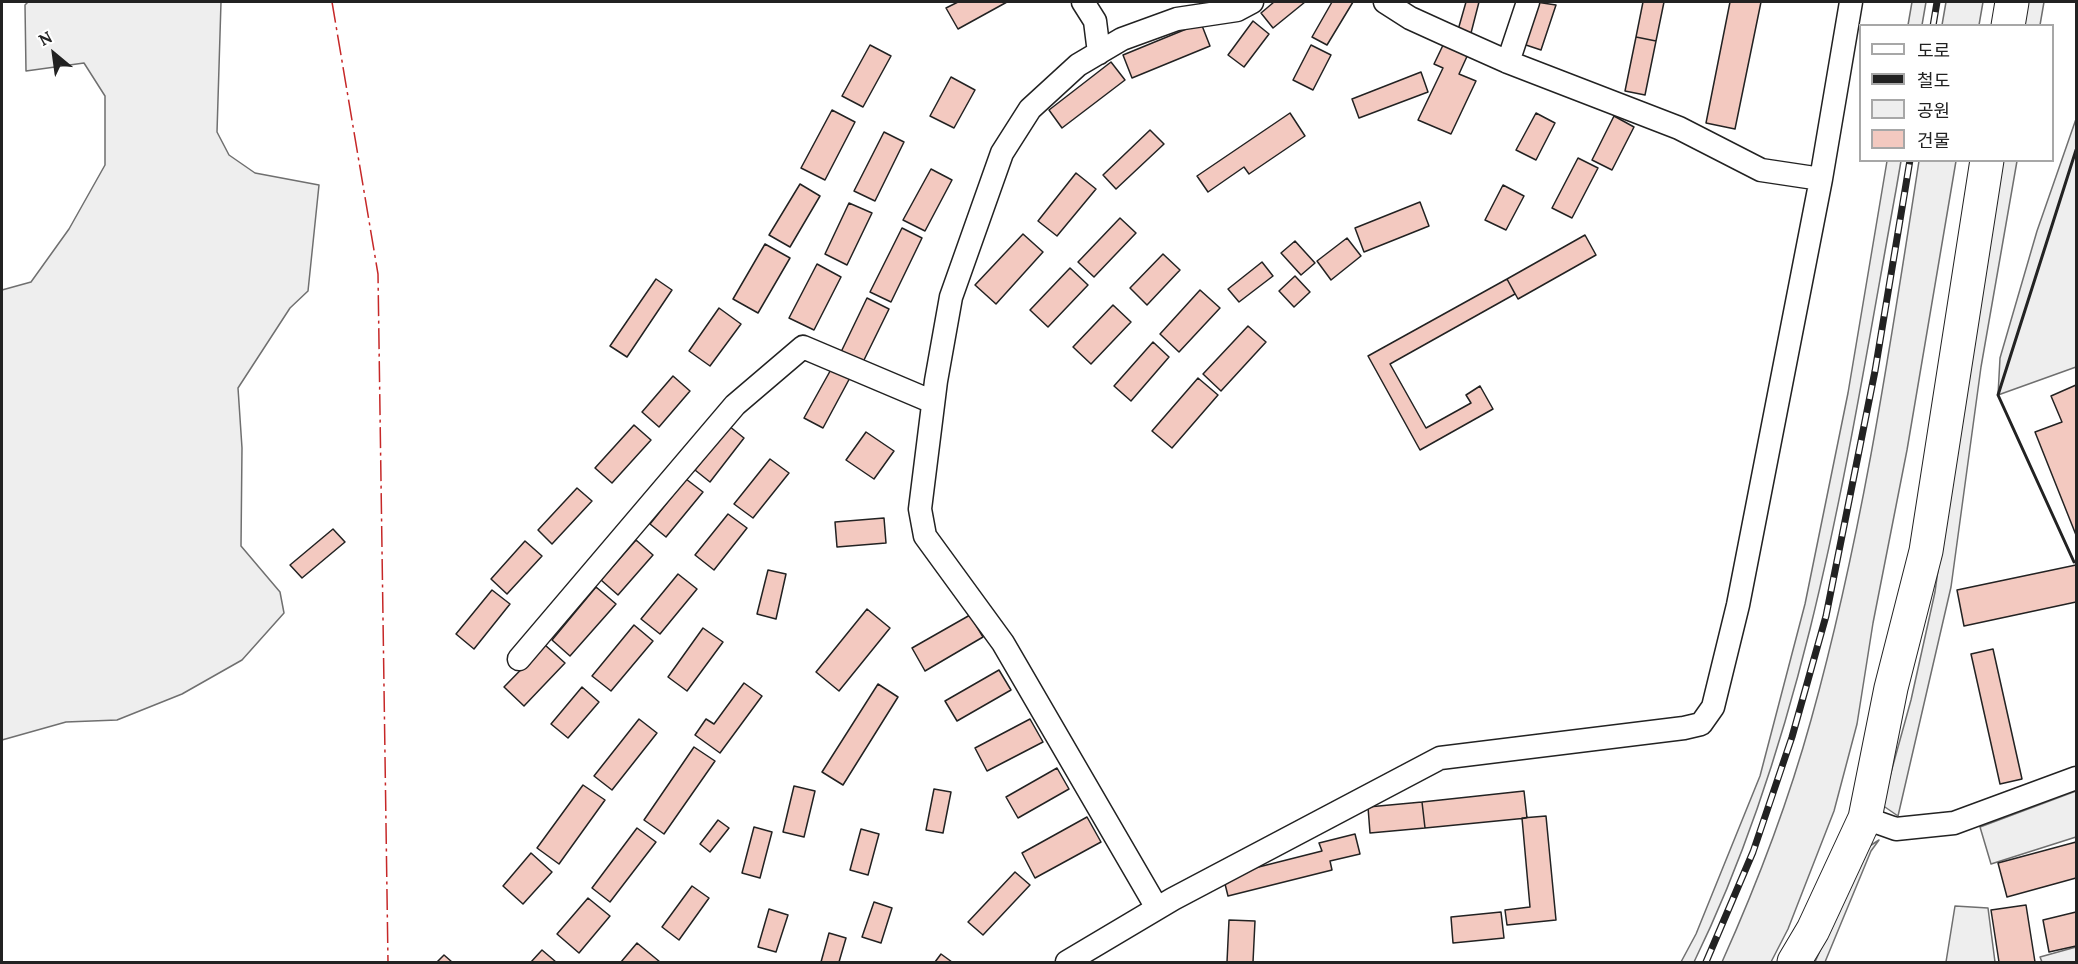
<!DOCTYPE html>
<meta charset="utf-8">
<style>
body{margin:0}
#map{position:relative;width:2078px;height:964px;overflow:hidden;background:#fff;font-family:Lora,"Noto Sans KR",serif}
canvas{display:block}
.frame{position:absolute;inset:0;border:3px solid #222;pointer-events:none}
.legend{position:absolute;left:1859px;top:24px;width:195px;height:138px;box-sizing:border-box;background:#fff;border:2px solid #a7a7a7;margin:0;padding:8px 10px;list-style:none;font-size:18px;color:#222}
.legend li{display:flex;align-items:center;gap:12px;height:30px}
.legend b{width:30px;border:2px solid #a7a7a7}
.north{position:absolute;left:24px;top:24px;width:60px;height:60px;-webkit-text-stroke:4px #fff;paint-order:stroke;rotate:331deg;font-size:16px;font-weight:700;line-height:24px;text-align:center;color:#222}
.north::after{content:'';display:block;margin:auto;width:21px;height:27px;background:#222;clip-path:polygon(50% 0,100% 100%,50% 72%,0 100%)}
</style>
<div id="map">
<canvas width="2078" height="964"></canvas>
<div class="frame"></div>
<ul class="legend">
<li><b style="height:8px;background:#fff"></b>도로</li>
<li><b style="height:8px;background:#222"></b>철도</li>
<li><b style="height:16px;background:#eee"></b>공원</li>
<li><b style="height:16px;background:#f3c9c0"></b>건물</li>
</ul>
<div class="north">N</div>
</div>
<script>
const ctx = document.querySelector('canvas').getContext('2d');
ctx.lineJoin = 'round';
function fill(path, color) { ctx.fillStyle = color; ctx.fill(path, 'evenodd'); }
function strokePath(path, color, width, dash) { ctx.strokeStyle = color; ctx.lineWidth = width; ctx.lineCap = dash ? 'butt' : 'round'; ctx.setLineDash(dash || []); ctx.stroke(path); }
const green = new Path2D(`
 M 28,2 L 221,2 L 217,132 L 229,155 L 255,173 L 319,185 L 308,291 L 290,308 L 238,388 L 242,448 L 241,546 L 280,592 L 284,613 L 242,660 L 182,694 L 117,720 L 66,722 L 2,740 L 2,290 L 31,282 L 69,229 L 105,165 L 105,96 L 84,63 L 26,71 L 25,5 Z
 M 1912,2 L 1926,2 L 1922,25 L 1908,25 Z
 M 1946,2 L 1983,2 L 1979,25 L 1942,25 Z
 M 2028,2 L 2044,2 L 2040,25 L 2024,26 Z
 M 2076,119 L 2076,367 L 1998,395 L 2000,358 L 2037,231 Z
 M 1887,161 L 1901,161 L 1896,190 C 1849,448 1810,724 1694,962 L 1681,962 L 1696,934 L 1760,776 L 1805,604 L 1848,393 Z
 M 1919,161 L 1956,161 L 1907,450 L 1873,623 L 1857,724 L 1834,811 L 1788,929 L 1771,962 L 1722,962 C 1757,884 1788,803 1811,720 C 1862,537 1890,348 1919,161 Z
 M 2001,161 L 2017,161 L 1981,367 L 1951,587 L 1898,816 L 1882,805 L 1911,700 L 1935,592 L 1967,360 Z
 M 2076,791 L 2076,837 L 1991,864 L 1980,827 Z
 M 1879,840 L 1871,851 L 1825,962 L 1815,962 L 1865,849 Z
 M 1955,906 L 1988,908 L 1995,962 L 1946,962 Z
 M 2076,947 L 2076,962 L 2042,962 L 2040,957 Z`);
fill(green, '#eee');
strokePath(green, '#6f6f6f', 1.5);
const building = new Path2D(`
 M 958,2 L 1007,2 L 958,29 L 946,8 Z
 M 1274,2 L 1305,2 L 1273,28 L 1261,13 Z
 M 1332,2 L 1353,2 L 1327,45 L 1312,37 Z
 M 1466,2 L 1479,2 L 1471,33 L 1458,30 Z
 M 1536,2 L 1556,5 L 1541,50 L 1523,44 Z
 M 1643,2 L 1664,2 L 1656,41 L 1636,37 Z
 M 1730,2 L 1761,2 L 1735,129 L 1706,123 Z
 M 1253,21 L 1269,34 L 1244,67 L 1228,55 Z
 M 1201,23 L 1210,46 L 1132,78 L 1123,55 Z
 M 1636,37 L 1656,41 L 1645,95 L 1625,91 Z
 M 1445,41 L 1469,52 L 1459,74 L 1476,81 L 1451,134 L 1418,120 L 1443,68 L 1434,64 Z
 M 870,45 L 891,56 L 863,107 L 842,96 Z
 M 1311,45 L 1331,55 L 1313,90 L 1293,80 Z
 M 1111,62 L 1125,80 L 1062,128 L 1049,110 Z
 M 1421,72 L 1428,92 L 1359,118 L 1352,99 Z
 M 951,77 L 975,90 L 954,128 L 930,116 Z
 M 832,110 L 855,122 L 825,180 L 801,168 Z
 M 1290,113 L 1305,136 L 1249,174 L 1244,167 L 1208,192 L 1197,176 Z
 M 1536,113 L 1555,123 L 1536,160 L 1516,150 Z
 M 1614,116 L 1634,127 L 1612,170 L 1592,160 Z
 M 1150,130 L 1164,144 L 1116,189 L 1103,175 Z
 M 884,132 L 904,142 L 875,201 L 854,191 Z
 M 1578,158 L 1598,168 L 1572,218 L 1552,208 Z
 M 931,169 L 952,180 L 925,231 L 903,220 Z
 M 1076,173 L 1096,189 L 1057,236 L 1038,221 Z
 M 800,184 L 820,196 L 790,247 L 769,235 Z
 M 1503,185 L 1524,196 L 1506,230 L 1485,220 Z
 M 1420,202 L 1429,226 L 1364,252 L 1355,228 Z
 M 849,203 L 872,213 L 847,265 L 825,254 Z
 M 1120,218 L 1136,233 L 1094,277 L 1078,262 Z
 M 902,228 L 922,238 L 891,302 L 870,292 Z
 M 1023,234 L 1043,252 L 996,304 L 975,285 Z
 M 1585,235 L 1596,255 L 1518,299 L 1507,279 Z
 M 1347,238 L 1361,256 L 1331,280 L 1317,261 Z
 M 1295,241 L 1315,263 L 1301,275 L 1281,253 Z
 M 765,244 L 790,258 L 758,313 L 733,299 Z
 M 1163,254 L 1180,270 L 1147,305 L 1130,288 Z
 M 1262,262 L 1273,276 L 1239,302 L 1228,289 Z
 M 817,264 L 841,277 L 814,330 L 789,318 Z
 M 1070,268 L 1088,285 L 1048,327 L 1030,310 Z
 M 1295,276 L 1310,292 L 1294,307 L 1279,291 Z
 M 656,279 L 672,290 L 627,357 L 610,346 Z
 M 1507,279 L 1515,294 L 1390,364 L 1426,428 L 1471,403 L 1466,395 L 1480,386 L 1493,409 L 1420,450 L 1368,356 Z
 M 1200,290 L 1220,308 L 1179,352 L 1160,334 Z
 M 867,298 L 889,309 L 863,362 L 841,352 Z
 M 1113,305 L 1131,322 L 1091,364 L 1073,347 Z
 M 719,308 L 741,324 L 710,366 L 689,351 Z
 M 1248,326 L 1266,342 L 1221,391 L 1203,374 Z
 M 1153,342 L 1169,357 L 1131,401 L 1114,386 Z
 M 834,364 L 852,374 L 823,428 L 804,418 Z
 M 673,376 L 690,391 L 659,427 L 642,412 Z
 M 1198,378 L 1218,395 L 1172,448 L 1152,431 Z
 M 2076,385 L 2076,535 L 2035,432 L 2062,422 L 2051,396 Z
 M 634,425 L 651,440 L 612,483 L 595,468 Z
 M 729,426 L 744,438 L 710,482 L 695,470 Z
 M 866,432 L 894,451 L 874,479 L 846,460 Z
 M 770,459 L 789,473 L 753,518 L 734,504 Z
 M 686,479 L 703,492 L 666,537 L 650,524 Z
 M 577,488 L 592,501 L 552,544 L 538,530 Z
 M 728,514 L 747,528 L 714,570 L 695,555 Z
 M 884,518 L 886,543 L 837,547 L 835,522 Z
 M 333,529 L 345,542 L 302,578 L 290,565 Z
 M 636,540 L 653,555 L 618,595 L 601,580 Z
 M 525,541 L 542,556 L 507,594 L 491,579 Z
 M 2076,565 L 2076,602 L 1964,626 L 1957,590 Z
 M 768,570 L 786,574 L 776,619 L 757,614 Z
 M 678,574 L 697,589 L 660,634 L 641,619 Z
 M 596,587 L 616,604 L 570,656 L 552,640 Z
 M 492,590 L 510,604 L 474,649 L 456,634 Z
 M 867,609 L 890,628 L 839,691 L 816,672 Z
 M 970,615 L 983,637 L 925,671 L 912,648 Z
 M 634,625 L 653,641 L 611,691 L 592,676 Z
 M 703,628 L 723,642 L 687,691 L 668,677 Z
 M 545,645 L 565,663 L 524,706 L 504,687 Z
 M 1993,649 L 2022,779 L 2000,784 L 1971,654 Z
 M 999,670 L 1011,690 L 957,721 L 945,701 Z
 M 744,683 L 762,696 L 720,753 L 695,735 L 706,719 L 714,724 Z
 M 878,684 L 898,697 L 843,785 L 822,772 Z
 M 582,687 L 599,702 L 568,738 L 551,724 Z
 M 639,719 L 657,733 L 612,790 L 594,776 Z
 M 1030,719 L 1043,742 L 987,771 L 975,748 Z
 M 694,747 L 715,761 L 664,834 L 644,820 Z
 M 1057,768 L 1069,789 L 1018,818 L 1006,797 Z
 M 583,785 L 605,800 L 559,864 L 537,848 Z
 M 794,786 L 815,791 L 804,837 L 783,832 Z
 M 934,789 L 951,792 L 943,833 L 926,830 Z
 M 1524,791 L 1527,818 L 1425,828 L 1422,802 Z
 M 1422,802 L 1425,828 L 1370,833 L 1368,807 Z
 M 1546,816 L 1556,920 L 1507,925 L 1505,910 L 1530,907 L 1522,818 Z
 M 1087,817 L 1101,842 L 1035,878 L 1022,853 Z
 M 718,820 L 729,828 L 710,852 L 700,844 Z
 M 754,827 L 772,832 L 760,878 L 742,873 Z
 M 637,828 L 656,842 L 610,902 L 592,888 Z
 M 861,829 L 879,834 L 868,875 L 850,870 Z
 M 1355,834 L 1360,854 L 1330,861 L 1332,870 L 1228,896 L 1223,876 L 1322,851 L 1319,843 Z
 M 2076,842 L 2076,878 L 2007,897 L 1998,863 Z
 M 531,853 L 552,872 L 523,904 L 503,886 Z
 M 1015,872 L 1030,885 L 983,935 L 968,922 Z
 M 692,886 L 709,898 L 679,940 L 662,927 Z
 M 588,898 L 610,916 L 579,953 L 557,934 Z
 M 874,902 L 892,908 L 881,943 L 862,937 Z
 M 2026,905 L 2035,962 L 1999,962 L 1991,910 Z
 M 769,909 L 788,915 L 776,952 L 758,947 Z
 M 1501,912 L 1504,938 L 1453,943 L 1451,917 Z
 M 2076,912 L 2076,946 L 2049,952 L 2043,920 Z
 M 1229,920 L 1255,921 L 1253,962 L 1227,962 Z
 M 829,933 L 846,938 L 839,962 L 821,962 Z
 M 637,943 L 660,962 L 621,962 Z
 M 542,950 L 556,962 L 531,962 Z
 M 941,954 L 952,962 L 935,962 Z
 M 444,955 L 452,962 L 437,962 Z`);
fill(building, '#f3c9c0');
strokePath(building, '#222', 1.5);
const street = new Path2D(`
 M 1083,2 L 1095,21 L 1099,53
 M 1385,2 L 1410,18 L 1443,33 L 1508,62 L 1679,128 L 1761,170 L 1821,179
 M 1508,62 L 1528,2
 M 519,659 L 735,405 L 803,347 L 933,402
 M 1865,818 L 1896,829 L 1954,823 L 2076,778
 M 1157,908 L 1003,643 L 925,536 L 920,509 L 936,381 L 951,297 L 1002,153 L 1030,109 L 1078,65 L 1122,39 L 1177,19 L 1237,10 L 1252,2
 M 1067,962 L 1173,899 L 1440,758 L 1684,728 L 1701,724 L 1713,707 L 1738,605 L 1821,179 L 1851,2`);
const primary = new Path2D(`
 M 2008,26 L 2012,2
 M 1794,962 L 1813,930 L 1865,818 L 1891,688 L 1926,551 L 1987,160`);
strokePath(street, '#222', 25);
strokePath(primary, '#222', 35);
strokePath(street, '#fff', 22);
strokePath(primary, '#fff', 33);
const rail = new Path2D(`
 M 1933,26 L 1937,2
 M 1706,962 L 1753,852 L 1792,737 L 1826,616 L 1875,371 L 1910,160`);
strokePath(rail, '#222', 7);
strokePath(rail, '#fff', 4.5, [14]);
strokePath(new Path2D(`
 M 2074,562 L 1998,395 L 2076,150`), '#222', 3);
strokePath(new Path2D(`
 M 332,2 L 378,274 L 388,962`), '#c62828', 1.5, [21, 4.5, 3, 4.5]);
</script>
